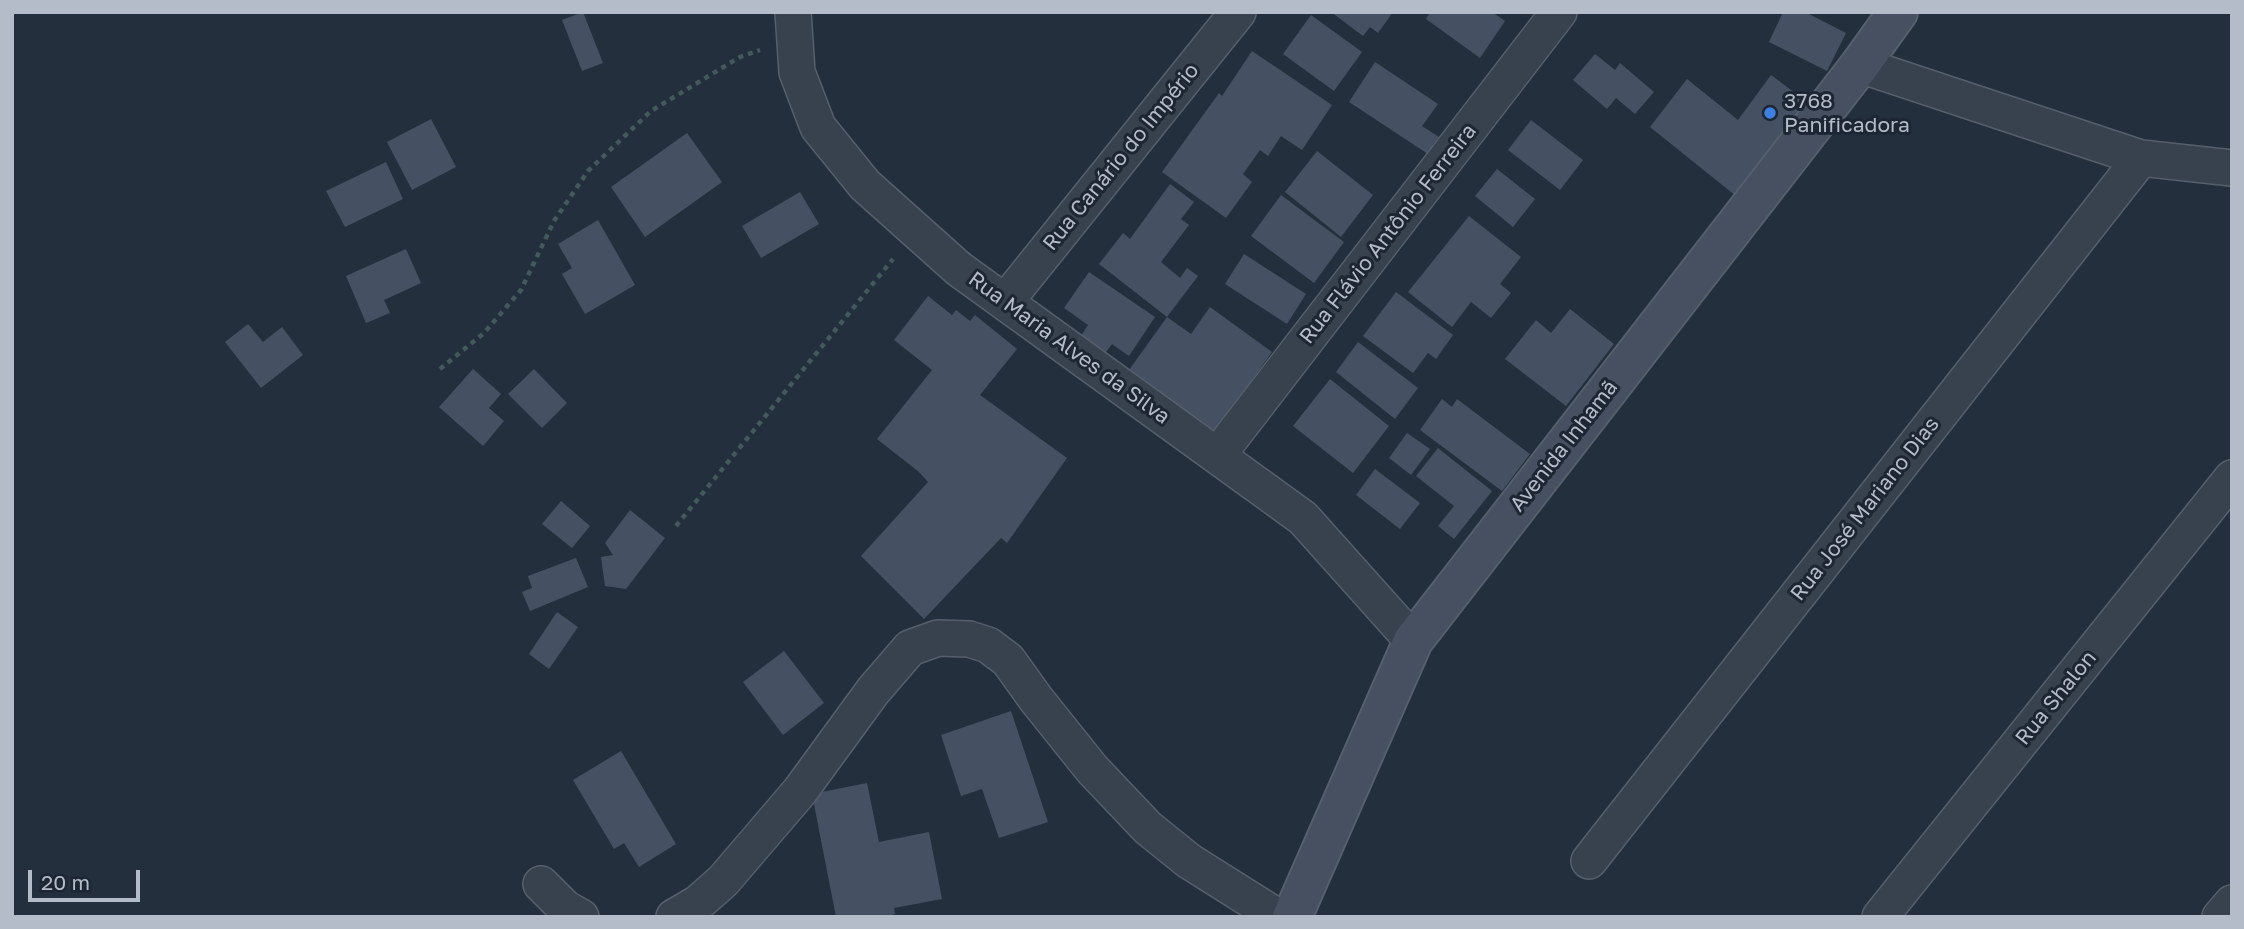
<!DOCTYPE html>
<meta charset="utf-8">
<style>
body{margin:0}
#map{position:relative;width:2244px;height:929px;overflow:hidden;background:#242f3e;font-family:"Golos Text",sans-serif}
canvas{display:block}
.frame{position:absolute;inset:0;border:14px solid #b4bcc9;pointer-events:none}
.scale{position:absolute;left:28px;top:870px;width:112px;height:32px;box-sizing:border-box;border:4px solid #b4bcc9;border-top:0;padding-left:9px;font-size:21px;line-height:24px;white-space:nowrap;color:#b4bcc9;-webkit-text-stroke:5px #1d2633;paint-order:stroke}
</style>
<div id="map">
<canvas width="2244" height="929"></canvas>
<div class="frame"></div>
<div class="scale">20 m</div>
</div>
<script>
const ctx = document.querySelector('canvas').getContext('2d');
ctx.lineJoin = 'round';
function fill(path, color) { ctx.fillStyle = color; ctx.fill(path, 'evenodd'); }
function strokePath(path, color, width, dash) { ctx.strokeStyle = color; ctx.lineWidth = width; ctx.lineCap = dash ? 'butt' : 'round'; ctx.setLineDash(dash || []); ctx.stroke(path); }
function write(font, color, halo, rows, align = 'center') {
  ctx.font = font + ' "Golos Text",sans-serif'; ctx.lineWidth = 6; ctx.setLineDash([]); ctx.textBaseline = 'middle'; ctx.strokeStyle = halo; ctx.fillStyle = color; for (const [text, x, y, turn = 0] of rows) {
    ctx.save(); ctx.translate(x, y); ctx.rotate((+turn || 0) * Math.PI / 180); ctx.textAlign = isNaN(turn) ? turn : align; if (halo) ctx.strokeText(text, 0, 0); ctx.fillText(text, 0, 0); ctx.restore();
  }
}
fill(new Path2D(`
 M 583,12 L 603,63 L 582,71 L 562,20 Z
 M 1331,12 L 1393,12 L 1378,33 L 1370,27 L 1363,36 Z
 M 1430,12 L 1492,12 L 1505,21 L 1480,58 L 1426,19 Z
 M 1783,12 L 1805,12 L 1846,33 L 1827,71 L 1769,42 Z
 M 1311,15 L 1362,52 L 1334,91 L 1283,54 Z
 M 1252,51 L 1332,105 L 1302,150 L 1281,136 L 1268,156 L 1260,150 L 1243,174 L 1252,182 L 1226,218 L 1162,172 L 1219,93 L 1222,96 Z
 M 1595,54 L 1615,70 L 1620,63 L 1654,92 L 1635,114 L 1616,98 L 1607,109 L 1573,80 Z
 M 1375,62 L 1438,104 L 1422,126 L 1442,139 L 1431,156 L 1349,102 Z
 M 1771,75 L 1807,102 L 1736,196 L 1650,127 L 1687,79 L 1738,120 Z
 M 431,119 L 456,167 L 412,190 L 387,142 Z
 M 1531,120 L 1583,160 L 1560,190 L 1508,150 Z
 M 687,133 L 722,182 L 645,237 L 611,187 Z
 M 1317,151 L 1373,195 L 1341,237 L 1285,192 Z
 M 386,162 L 403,199 L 345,227 L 326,191 Z
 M 1497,169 L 1535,199 L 1513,227 L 1475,196 Z
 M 1170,184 L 1194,202 L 1181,219 L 1189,225 L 1161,262 L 1180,278 L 1187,268 L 1198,276 L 1167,317 L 1099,264 L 1123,233 L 1130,239 Z
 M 800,192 L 819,224 L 761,258 L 742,226 Z
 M 1281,195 L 1344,242 L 1314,283 L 1251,236 Z
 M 1469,216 L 1521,257 L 1500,284 L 1511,293 L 1491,318 L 1471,302 L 1452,327 L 1408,292 Z
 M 598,220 L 635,285 L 585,314 L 562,274 L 572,268 L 558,244 Z
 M 406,249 L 421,283 L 384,300 L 390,313 L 366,323 L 346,276 Z
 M 1244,254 L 1306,294 L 1287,324 L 1225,284 Z
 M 1089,272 L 1155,317 L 1129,356 L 1112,344 L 1103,356 L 1079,339 L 1088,325 L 1064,308 Z
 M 1396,292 L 1453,335 L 1436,359 L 1428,353 L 1413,373 L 1363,336 Z
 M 928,296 L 952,315 L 956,310 L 970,321 L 975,315 L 1017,349 L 980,395 L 1067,458 L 1007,543 L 1001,538 L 924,619 L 861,556 L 928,482 L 919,472 L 877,439 L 932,370 L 894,340 Z
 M 1210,307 L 1272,352 L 1215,432 L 1129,370 L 1167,317 L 1191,334 Z
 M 1570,309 L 1614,344 L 1566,406 L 1505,359 L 1536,320 L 1551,333 Z
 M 248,324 L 263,342 L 282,327 L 303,355 L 261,388 L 225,342 Z
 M 1358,342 L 1418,388 L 1395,419 L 1336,372 Z
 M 473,369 L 501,394 L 489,408 L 504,421 L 483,446 L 439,407 Z
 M 534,369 L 567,403 L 542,428 L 508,394 Z
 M 1330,379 L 1389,426 L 1353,473 L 1293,426 Z
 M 1442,399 L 1452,407 L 1457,399 L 1530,454 L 1502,491 L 1420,430 Z
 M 1407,433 L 1430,449 L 1411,475 L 1389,458 Z
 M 1438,448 L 1492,491 L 1454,539 L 1438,526 L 1454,506 L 1416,476 Z
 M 1375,469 L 1420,503 L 1400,529 L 1356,495 Z
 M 561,501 L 590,526 L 572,548 L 542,524 Z
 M 630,510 L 665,538 L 626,589 L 605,586 L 601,557 L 613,555 L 605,543 Z
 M 576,558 L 588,587 L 530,611 L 522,592 L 532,588 L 528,576 Z
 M 557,612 L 578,627 L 549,669 L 529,654 Z
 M 784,651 L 824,703 L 783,735 L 743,682 Z
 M 1011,711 L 1048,822 L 999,838 L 982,789 L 961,796 L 941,735 Z
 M 621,751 L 676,844 L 639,867 L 624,843 L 614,849 L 573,780 Z
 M 867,783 L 879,842 L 929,832 L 942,899 L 894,908 L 895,914 L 883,917 L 836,917 L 812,794 Z`), '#455162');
const street = new Path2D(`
 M 793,12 L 797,72 L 818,127 L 865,185 L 959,269 L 1303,518 L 1413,641
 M 1860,65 L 2141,158 L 2232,168
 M 1005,302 L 1238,12
 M 1217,456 L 1559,12
 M 1589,861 L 2141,158
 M 541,884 L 565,908 L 581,917
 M 674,917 L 698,903 L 723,881 L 800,791 L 873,691 L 910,648 L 938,638 L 969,639 L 988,645 L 1008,660 L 1036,699 L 1092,769 L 1148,828 L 1189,861 L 1278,917
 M 1880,917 L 2232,478
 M 2220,917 L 2232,903`);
const secondary = new Path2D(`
 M 1292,917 L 1413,641 L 1860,65 L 1898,12`);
strokePath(street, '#565f6c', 38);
strokePath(secondary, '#565f6c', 42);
strokePath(new Path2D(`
 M 440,369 L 484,333 L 521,290 L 554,221 L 588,171 L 651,111 L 740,57 L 760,50
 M 676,526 L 893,259`), '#44595c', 4.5, [5, 5]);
strokePath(street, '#38414e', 35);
strokePath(secondary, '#465061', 38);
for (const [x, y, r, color] of [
 [1770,113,7,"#3f7fe0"]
]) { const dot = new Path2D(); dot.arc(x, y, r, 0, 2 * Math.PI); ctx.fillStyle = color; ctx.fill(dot); strokePath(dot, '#1d2633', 2.5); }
write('21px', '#b4bcc9', '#1d2633', [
 ["3768",1784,101],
 ["Panificadora",1784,125]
], 'left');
write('21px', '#b4bcc9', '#1d2633', [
 ["Rua Canário do Império",1121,157,-51],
 ["Rua Flávio Antônio Ferreira",1388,234,-52],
 ["Rua Maria Alves da Silva",1069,348,36],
 ["Avenida Inhamã",1564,446,-52],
 ["Rua José Mariano Dias",1865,509,-52],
 ["Rua Shalon",2056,698,-51]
]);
</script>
